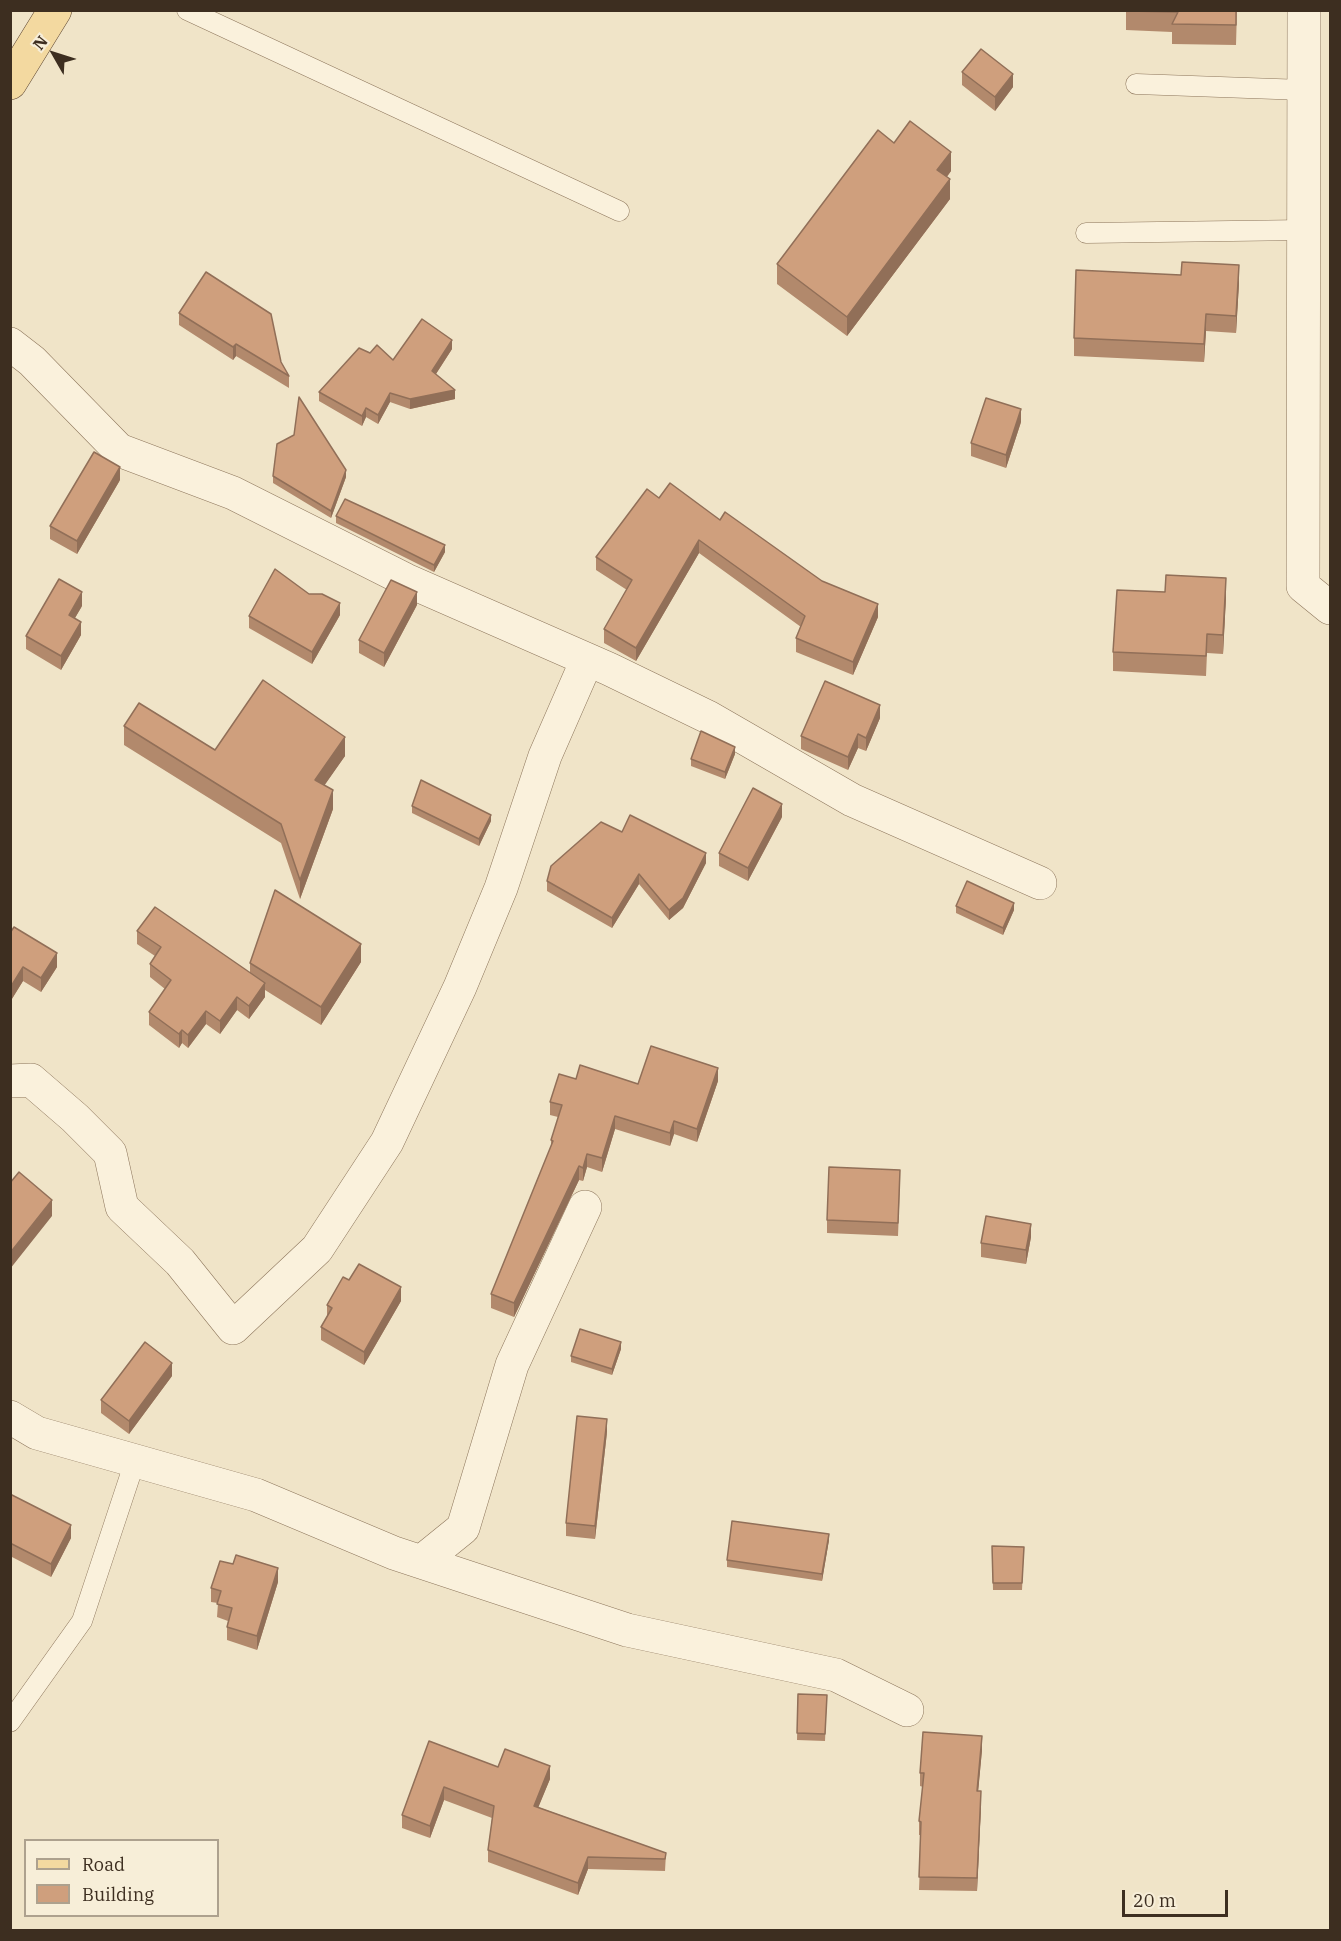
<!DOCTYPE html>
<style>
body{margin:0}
#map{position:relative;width:1341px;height:1941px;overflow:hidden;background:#f0e4c8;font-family:"IBM Plex Serif",serif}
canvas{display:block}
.frame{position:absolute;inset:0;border:12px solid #3d2e20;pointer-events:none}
.legend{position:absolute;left:24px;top:1839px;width:195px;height:78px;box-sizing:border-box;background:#f7eed8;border:2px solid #ada18e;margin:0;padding:8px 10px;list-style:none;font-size:18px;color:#3d2e20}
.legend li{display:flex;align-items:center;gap:12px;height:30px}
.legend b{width:30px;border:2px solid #ada18e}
.north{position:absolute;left:24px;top:24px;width:60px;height:60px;-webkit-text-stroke:4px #f7eed8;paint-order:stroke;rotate:309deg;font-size:16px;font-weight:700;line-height:24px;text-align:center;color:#3d2e20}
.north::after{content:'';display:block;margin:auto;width:21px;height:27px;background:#3d2e20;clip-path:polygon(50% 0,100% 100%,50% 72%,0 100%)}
.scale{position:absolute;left:1122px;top:1890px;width:106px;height:27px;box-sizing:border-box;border:3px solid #3d2e20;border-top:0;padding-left:8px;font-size:18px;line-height:21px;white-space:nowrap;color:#3d2e20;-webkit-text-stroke:4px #f7eed8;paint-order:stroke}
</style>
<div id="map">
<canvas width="1341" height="1941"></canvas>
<div class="frame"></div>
<ul class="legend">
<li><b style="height:8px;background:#f3d9a0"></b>Road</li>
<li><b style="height:16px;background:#cf9f7d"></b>Building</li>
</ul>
<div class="north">N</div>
<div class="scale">20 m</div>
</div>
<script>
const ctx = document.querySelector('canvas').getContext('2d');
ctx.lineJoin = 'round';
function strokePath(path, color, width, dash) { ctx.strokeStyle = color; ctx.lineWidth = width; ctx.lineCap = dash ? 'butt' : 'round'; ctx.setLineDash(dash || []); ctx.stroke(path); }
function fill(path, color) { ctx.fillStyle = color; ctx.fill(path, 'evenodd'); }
const service = new Path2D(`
 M 187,10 L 619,211
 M 1136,84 L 1304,90
 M 1086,233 L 1304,230
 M 10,1722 L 82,1621 L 135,1461`);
const minor = new Path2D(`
 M 1304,10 L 1303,586 L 1330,608
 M 10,344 L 32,361 L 119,450 L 233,493 L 406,580 L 609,669 L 708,717 L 852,800 L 1040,883
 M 10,1081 L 31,1080 L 75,1118 L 110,1153 L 122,1207 L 180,1262 L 233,1328 L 317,1249 L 387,1142 L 460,987 L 501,888 L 545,756 L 587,660
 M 10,1417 L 37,1433 L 256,1495 L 394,1553 L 627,1630 L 836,1675 L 907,1710
 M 421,1562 L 463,1528 L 512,1365 L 585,1207`);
const primary = new Path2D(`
 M 10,83 L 55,10`);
strokePath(service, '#8d765c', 21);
strokePath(minor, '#8d765c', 34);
strokePath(primary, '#5b4430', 34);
strokePath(service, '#faf1dc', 20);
strokePath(minor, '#faf1dc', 33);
strokePath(primary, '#f3d9a0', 33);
fill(new Path2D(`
 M 1126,10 L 1237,10 L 1236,45 L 1172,44 L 1172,32 L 1126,30 Z
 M 962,72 L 1013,87 L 995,111 L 962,85 Z
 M 894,143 L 951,171 L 947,177 L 950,199 L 847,336 L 777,284 L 777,264 Z
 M 1239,283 L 1236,333 L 1206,331 L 1204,362 L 1074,356 L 1074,338 Z
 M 179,313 L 281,362 L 289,376 L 289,388 L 236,356 L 233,360 L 179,325 Z
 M 452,349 L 436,374 L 455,399 L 410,409 L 390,402 L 378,424 L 366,417 L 362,426 L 319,401 L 319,392 L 370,353 L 393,360 Z
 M 1021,422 L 1006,468 L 971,456 L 971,443 Z
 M 273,476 L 346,477 L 331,518 L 273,483 Z
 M 120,480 L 77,554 L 50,539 L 50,526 Z
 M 659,498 L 720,520 L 822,581 L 878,617 L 853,675 L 796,652 L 796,638 L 801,627 L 699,553 L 636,661 L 604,643 L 604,629 L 627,590 L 596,570 L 596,557 Z
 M 336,516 L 445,552 L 434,572 L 336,523 Z
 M 309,594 L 340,615 L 312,664 L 249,628 L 249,616 Z
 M 1226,597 L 1223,654 L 1207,653 L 1206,676 L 1113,671 L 1113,652 Z
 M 417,605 L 384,667 L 359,653 L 359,640 Z
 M 82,606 L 75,618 L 81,635 L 61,670 L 26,649 L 26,636 Z
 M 880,718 L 866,751 L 858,748 L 848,770 L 801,749 L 801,736 Z
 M 124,726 L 215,750 L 345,756 L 324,785 L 333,809 L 300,899 L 281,843 L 124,745 Z
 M 735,754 L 725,779 L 691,766 L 691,759 Z
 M 412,806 L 491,821 L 479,846 L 412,813 Z
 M 782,817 L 748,881 L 719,866 L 719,853 Z
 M 622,832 L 706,863 L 683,908 L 669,920 L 639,884 L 612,928 L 547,891 L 547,881 Z
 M 956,906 L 1014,910 L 1003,935 L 956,913 Z
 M 137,931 L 250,973 L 250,963 L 361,962 L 321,1025 L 265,990 L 265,997 L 249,1019 L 237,1010 L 220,1034 L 206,1024 L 188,1048 L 182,1043 L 179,1048 L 149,1025 L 149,1012 L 165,989 L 150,977 L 150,964 L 155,956 L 137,944 Z
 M 10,933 L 57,967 L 41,992 L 23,981 L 10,1002 Z
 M 576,1079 L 638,1084 L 718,1081 L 697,1142 L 674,1134 L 670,1146 L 615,1129 L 602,1172 L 587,1167 L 583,1181 L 579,1180 L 514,1317 L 491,1308 L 491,1294 L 551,1148 L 551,1140 L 558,1117 L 550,1115 L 550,1102 Z
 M 900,1183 L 898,1236 L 827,1233 L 827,1220 Z
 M 1031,1237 L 1026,1264 L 981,1257 L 981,1243 Z
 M 349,1280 L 401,1301 L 364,1365 L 321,1340 L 321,1327 L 327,1317 L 327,1305 Z
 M 621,1349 L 612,1375 L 571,1362 L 571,1356 Z
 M 172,1376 L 129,1434 L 101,1413 L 101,1400 Z
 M 607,1432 L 595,1539 L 566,1536 L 566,1523 Z
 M 10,1494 L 71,1538 L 51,1577 L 10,1556 Z
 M 829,1540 L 822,1581 L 727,1567 L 727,1560 Z
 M 992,1546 L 1024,1547 L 1022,1590 L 993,1590 Z
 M 278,1582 L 257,1650 L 227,1640 L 227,1627 L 228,1621 L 217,1617 L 218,1603 L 211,1602 L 211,1588 Z
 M 798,1694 L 827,1695 L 825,1741 L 797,1740 Z
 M 429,1741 L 498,1767 L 550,1779 L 538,1807 L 666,1853 L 665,1871 L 588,1869 L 578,1895 L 488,1862 L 488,1850 L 492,1818 L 444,1800 L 430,1838 L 402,1828 L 402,1815 Z
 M 982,1750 L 978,1791 L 981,1805 L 977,1891 L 919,1890 L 921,1835 L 919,1835 L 919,1821 L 923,1787 L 920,1786 L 920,1773 Z`), '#b2896c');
fill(new Path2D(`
 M 1013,74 L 1013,87 L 995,111 L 995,97 Z
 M 951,152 L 951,171 L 937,189 L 937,170 Z
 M 950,179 L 950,199 L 847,336 L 847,317 Z
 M 1239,265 L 1239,283 L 1236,333 L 1236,316 Z
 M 1206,314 L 1206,331 L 1204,362 L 1204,344 Z
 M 452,340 L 452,349 L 432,380 L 432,371 Z
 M 236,344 L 236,356 L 233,360 L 233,347 Z
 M 455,390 L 455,399 L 410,409 L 410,399 Z
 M 390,393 L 390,402 L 378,424 L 378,415 Z
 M 366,408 L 366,417 L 362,426 L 362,416 Z
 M 1021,409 L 1021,422 L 1006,468 L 1006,455 Z
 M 120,467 L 120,480 L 77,554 L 77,541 Z
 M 346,470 L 346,477 L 331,518 L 331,511 Z
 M 699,540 L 699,553 L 636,661 L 636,648 Z
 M 445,545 L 445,552 L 434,572 L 434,565 Z
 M 1226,578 L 1226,597 L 1223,654 L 1223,635 Z
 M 82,592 L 82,606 L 69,628 L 69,615 Z
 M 417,592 L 417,605 L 384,667 L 384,653 Z
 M 340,603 L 340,615 L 312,664 L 312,652 Z
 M 878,604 L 878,617 L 853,675 L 853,662 Z
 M 81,622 L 81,635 L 61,670 L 61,656 Z
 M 880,705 L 880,718 L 866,751 L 866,738 Z
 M 858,734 L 858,748 L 848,770 L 848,757 Z
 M 345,737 L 345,756 L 315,799 L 315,780 Z
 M 735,747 L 735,754 L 725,779 L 725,772 Z
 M 333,790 L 333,809 L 300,899 L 300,880 Z
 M 782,804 L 782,817 L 748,881 L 748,868 Z
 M 491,815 L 491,821 L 479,846 L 479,839 Z
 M 706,853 L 706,863 L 683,908 L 669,920 L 669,910 Z
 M 639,874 L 639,884 L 612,928 L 612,918 Z
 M 1014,903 L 1014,910 L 1003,935 L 1003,928 Z
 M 361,944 L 361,962 L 321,1025 L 321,1007 Z
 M 57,953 L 57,967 L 41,992 L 41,978 Z
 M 23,967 L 23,981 L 10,1002 L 10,988 Z
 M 265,983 L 265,997 L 249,1019 L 249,1006 Z
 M 237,997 L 237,1010 L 220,1034 L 220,1021 Z
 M 206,1011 L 206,1024 L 188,1048 L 188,1035 Z
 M 182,1030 L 182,1043 L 179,1048 L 179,1034 Z
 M 718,1068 L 718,1081 L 697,1142 L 697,1129 Z
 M 615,1116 L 615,1129 L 602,1172 L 602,1158 Z
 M 674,1121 L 674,1134 L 670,1146 L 670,1133 Z
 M 587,1154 L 587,1167 L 583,1181 L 583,1168 Z
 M 579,1166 L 579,1180 L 514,1317 L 514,1303 Z
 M 52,1200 L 52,1216 L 10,1269 L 10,1253 Z
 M 1031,1224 L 1031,1237 L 1026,1264 L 1026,1250 Z
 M 401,1287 L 401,1301 L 364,1365 L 364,1352 Z
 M 621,1342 L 621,1349 L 612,1375 L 612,1369 Z
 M 172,1363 L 172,1376 L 129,1434 L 129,1421 Z
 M 607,1419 L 607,1432 L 595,1539 L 595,1526 Z
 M 71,1525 L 71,1538 L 51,1577 L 51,1564 Z
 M 829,1534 L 829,1540 L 822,1581 L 822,1574 Z
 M 278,1568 L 278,1582 L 257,1650 L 257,1636 Z
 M 982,1736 L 982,1750 L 977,1804 L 977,1791 Z
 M 550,1766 L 550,1779 L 534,1818 L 534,1806 Z
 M 444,1787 L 444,1800 L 430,1838 L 430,1826 Z
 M 981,1791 L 981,1805 L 977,1891 L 977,1878 Z
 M 588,1857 L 588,1869 L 578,1895 L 578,1883 Z`), '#916f58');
const building = new Path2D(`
 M 1236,10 L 1236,25 L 1172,24 L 1178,12 L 1126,11 Z
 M 981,49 L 1013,74 L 995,97 L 962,72 Z
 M 910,121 L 951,152 L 937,170 L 950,179 L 847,317 L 777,264 L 878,130 L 894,143 Z
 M 1182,262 L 1239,265 L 1236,316 L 1206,314 L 1204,344 L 1074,338 L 1076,270 L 1181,275 Z
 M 206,272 L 271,314 L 281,362 L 289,376 L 236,344 L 233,347 L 179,313 Z
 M 422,319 L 452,340 L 432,371 L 455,390 L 410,399 L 390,393 L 378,415 L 366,408 L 362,416 L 319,392 L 359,348 L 370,353 L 377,345 L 393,360 Z
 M 299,397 L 346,470 L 331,511 L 273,476 L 277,444 L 294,435 Z
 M 986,398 L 1021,409 L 1006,455 L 971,443 Z
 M 94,452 L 120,467 L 77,541 L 50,526 Z
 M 670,483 L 720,520 L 725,512 L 822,581 L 878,604 L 853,662 L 796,638 L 805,616 L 699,540 L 636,648 L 604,629 L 632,580 L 596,557 L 647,489 L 659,498 Z
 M 345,499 L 445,545 L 434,565 L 336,516 Z
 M 275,569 L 309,594 L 322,594 L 340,603 L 312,652 L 249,616 Z
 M 1166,575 L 1226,578 L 1223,635 L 1207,634 L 1206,656 L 1113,652 L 1117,590 L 1165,592 Z
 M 59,579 L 82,592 L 69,615 L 81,622 L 61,656 L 26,636 Z
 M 391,580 L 417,592 L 384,653 L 359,640 Z
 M 263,680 L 345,737 L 315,780 L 333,790 L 300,880 L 281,824 L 124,726 L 139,703 L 215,750 Z
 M 825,681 L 880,705 L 866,738 L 858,734 L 848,757 L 801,736 Z
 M 701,731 L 735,747 L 725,772 L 691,759 Z
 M 421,780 L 491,815 L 479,839 L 412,806 Z
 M 753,788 L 782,804 L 748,868 L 719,853 Z
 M 630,815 L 706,853 L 683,898 L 669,910 L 639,874 L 612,918 L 547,881 L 551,866 L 601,822 L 622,832 Z
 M 967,881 L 1014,903 L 1003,928 L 956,906 Z
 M 275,890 L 361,944 L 321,1007 L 250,963 Z
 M 155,907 L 265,983 L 249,1006 L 237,997 L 220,1021 L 206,1011 L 188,1035 L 182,1030 L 179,1034 L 149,1012 L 171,980 L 150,964 L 161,947 L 137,931 Z
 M 14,927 L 57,953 L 41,978 L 23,967 L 10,988 L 10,933 Z
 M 651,1046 L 718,1068 L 697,1129 L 674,1121 L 670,1133 L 615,1116 L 602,1158 L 587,1154 L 583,1168 L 579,1166 L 514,1303 L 491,1294 L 553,1141 L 551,1140 L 562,1105 L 550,1102 L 559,1074 L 576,1079 L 580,1065 L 638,1084 Z
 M 829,1167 L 900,1170 L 898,1223 L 827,1220 Z
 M 19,1172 L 52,1200 L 10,1253 L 10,1183 Z
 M 986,1216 L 1031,1224 L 1026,1250 L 981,1243 Z
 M 359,1264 L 401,1287 L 364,1352 L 321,1327 L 332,1308 L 327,1305 L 343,1277 L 349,1280 Z
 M 580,1329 L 621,1342 L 612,1369 L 571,1356 Z
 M 145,1342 L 172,1363 L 129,1421 L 101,1400 Z
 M 577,1416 L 607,1419 L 595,1526 L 566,1523 Z
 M 10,1494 L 71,1525 L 51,1564 L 10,1543 Z
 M 732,1521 L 829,1534 L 822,1574 L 727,1560 Z
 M 992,1546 L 1024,1547 L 1022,1583 L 993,1583 Z
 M 236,1555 L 278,1568 L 257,1636 L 227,1627 L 232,1608 L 217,1604 L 221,1591 L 211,1588 L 220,1561 L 233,1564 Z
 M 798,1694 L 827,1695 L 825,1734 L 797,1733 Z
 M 923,1732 L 982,1736 L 977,1791 L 981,1791 L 977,1878 L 919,1877 L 921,1822 L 919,1821 L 924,1773 L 920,1773 Z
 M 429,1741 L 498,1767 L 505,1749 L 550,1766 L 534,1806 L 666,1853 L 665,1859 L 588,1857 L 578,1883 L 488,1850 L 494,1806 L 444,1787 L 430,1826 L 402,1815 Z`);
fill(building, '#cf9f7d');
strokePath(building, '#916f58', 1.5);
</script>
